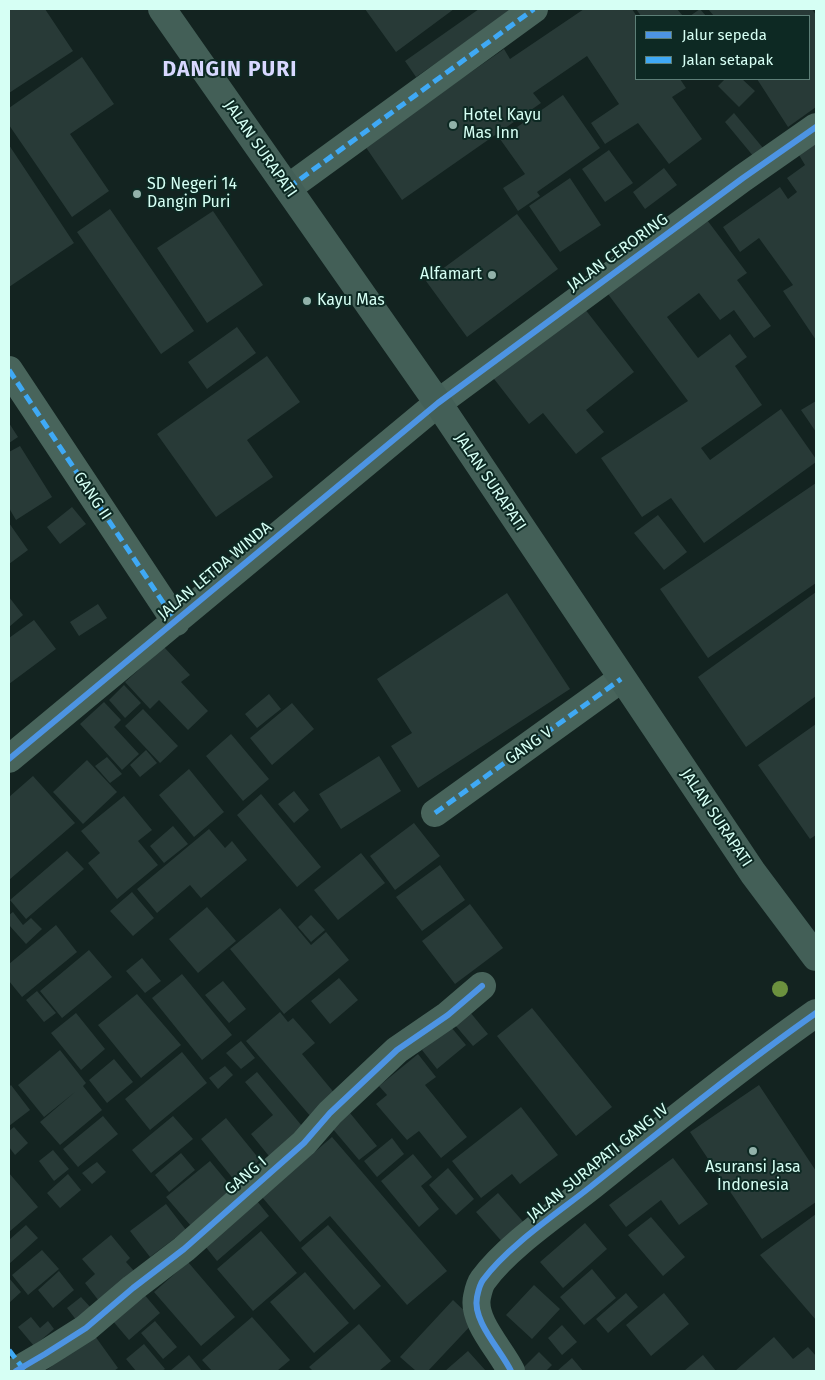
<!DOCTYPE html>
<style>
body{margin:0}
#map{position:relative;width:825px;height:1380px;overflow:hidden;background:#132320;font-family:"Fira Sans",sans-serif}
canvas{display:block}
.frame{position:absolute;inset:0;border:10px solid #d6fff4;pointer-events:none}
.legend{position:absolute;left:635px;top:15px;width:175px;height:65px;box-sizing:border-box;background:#0d2923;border:1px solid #5d7f77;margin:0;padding:6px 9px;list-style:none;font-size:15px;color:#d6fff4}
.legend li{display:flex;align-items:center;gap:10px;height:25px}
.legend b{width:25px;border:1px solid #5d7f77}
</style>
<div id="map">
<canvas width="825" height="1380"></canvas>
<div class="frame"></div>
<ul class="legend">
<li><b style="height:6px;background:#4d94e3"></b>Jalur sepeda</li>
<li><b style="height:6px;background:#3fa9f5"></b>Jalan setapak</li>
</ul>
</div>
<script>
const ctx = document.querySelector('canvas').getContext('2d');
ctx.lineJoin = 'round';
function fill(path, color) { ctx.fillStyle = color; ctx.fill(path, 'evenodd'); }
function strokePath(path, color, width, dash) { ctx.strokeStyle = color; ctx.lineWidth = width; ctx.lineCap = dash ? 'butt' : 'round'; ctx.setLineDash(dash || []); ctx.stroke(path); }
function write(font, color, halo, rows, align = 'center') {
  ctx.font = font + ' "Fira Sans",sans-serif'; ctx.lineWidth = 4; ctx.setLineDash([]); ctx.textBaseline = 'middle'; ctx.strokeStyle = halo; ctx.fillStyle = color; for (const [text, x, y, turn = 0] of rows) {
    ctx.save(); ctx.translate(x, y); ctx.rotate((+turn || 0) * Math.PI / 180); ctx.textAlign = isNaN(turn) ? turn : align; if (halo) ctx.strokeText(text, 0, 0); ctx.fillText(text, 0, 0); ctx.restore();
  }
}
fill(new Path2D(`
 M 9,9 L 45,9 L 73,51 L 9,93 Z
 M 365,9 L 454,9 L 396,52 Z
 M 479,9 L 514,9 L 416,77 L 405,61 Z
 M 584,9 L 632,9 L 636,15 L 636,79 L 680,79 L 686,88 L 672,97 L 702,139 L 669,164 L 638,123 L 605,144 L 591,123 L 619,104 L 587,56 L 533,93 L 541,103 L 402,200 L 365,146 L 504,49 L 510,59 Z
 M 636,9 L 677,9 L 683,16 L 641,16 Z
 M 700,9 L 706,16 L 690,16 Z
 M 708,9 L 812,9 L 816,15 L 816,107 L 788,127 L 757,79 L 809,79 L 809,16 L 714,16 Z
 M 82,57 L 114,104 L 70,134 L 109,191 L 72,217 L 9,125 L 9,108 Z
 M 725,79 L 742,79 L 755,91 L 739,107 L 718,86 Z
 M 563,95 L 600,148 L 537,192 L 540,196 L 518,211 L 503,188 L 525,174 L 500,139 Z
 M 734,113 L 763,148 L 754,157 L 725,122 Z
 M 816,143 L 816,269 L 815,270 L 816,272 L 816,340 L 783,291 L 793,285 L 759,238 L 740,252 L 723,227 L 780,187 L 788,199 L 797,192 L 787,178 L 805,165 L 799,155 Z
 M 9,145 L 74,243 L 9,287 Z
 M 609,150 L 633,183 L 605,202 L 582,169 Z
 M 664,168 L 677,185 L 645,209 L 633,192 Z
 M 570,178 L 601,225 L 560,252 L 529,206 Z
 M 110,209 L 194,331 L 161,354 L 77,232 Z
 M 213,211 L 263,285 L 207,323 L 157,248 Z
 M 517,214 L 558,269 L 467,337 L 426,281 Z
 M 704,216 L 747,273 L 737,280 L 771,326 L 754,338 L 734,310 L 720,320 L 699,293 L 667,317 L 698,358 L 730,334 L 747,357 L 735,366 L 762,405 L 701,448 L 710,460 L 781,409 L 816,459 L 816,462 L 704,543 L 671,498 L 642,517 L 601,458 L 688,401 L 605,290 Z
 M 581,304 L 634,372 L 586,410 L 604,432 L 576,454 L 543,413 L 529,424 L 491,375 Z
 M 237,327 L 256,353 L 207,389 L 188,362 Z
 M 267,356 L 300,402 L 247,440 L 273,477 L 216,517 L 157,434 Z
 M 816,401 L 816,432 L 801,410 Z
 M 9,423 L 18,437 L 9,443 Z
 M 20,446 L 52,497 L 16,520 L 9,508 L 9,452 Z
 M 816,483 L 816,583 L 708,658 L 660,589 Z
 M 72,507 L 86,524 L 60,544 L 47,527 Z
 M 658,515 L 687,552 L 664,570 L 634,533 Z
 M 9,523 L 28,550 L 9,564 Z
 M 816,592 L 816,696 L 746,747 L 698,677 Z
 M 507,593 L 570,689 L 418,788 L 391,746 L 412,733 L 377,679 Z
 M 9,597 L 23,615 L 9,627 Z
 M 98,604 L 107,618 L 79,636 L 70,622 Z
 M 34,620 L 56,649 L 9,684 L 9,638 Z
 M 164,647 L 190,675 L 181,682 L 208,711 L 188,730 L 159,700 L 150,709 L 125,682 Z
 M 124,685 L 141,703 L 125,718 L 109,700 Z
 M 269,694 L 281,709 L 257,728 L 245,714 Z
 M 104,702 L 121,720 L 114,727 L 139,754 L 122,770 L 80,724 Z
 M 292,703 L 314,729 L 272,765 L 250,738 Z
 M 143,709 L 178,746 L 160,763 L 125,726 Z
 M 816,724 L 816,835 L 810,839 L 758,765 Z
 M 231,734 L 269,779 L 243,801 L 206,756 Z
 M 146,750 L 157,763 L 140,777 L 130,765 Z
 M 379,756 L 401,791 L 341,829 L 319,794 Z
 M 107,757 L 122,774 L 110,783 L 95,766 Z
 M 87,760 L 117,792 L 83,824 L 53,792 Z
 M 189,769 L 224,812 L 194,837 L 159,795 Z
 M 33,776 L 75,823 L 9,880 L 9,797 Z
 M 294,791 L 309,810 L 294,823 L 278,804 Z
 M 261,794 L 321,867 L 297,887 L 237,815 Z
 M 124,796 L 152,830 L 138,841 L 158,865 L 117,899 L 88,863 L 100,853 L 81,831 Z
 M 414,823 L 440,856 L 395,890 L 370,856 Z
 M 173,826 L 188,844 L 164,863 L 150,846 Z
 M 209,829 L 225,848 L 232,841 L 247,860 L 201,898 L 190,885 L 157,913 L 137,889 Z
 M 67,851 L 84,869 L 26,919 L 10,900 Z
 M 361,853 L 385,883 L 338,920 L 314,890 Z
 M 440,865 L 465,900 L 422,931 L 396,897 Z
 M 132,892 L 154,918 L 133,936 L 110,911 Z
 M 470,904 L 503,948 L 455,984 L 422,941 Z
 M 207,907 L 236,941 L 198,973 L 169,939 Z
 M 280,908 L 311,945 L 326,932 L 349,960 L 284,1014 L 230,949 Z
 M 13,912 L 23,925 L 31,918 L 42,929 L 26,944 L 9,925 L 9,915 Z
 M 311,915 L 325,930 L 311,942 L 298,927 Z
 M 56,925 L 77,952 L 22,997 L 9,981 L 9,964 Z
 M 89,950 L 112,977 L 62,1018 L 40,991 Z
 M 142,958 L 161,981 L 145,993 L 126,971 Z
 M 182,974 L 232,1035 L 202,1060 L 152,998 Z
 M 339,978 L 358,1000 L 330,1024 L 311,1001 Z
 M 223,981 L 246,1009 L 229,1023 L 205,995 Z
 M 37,991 L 56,1013 L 44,1022 L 26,1000 Z
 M 137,994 L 181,1045 L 141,1078 L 98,1025 Z
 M 465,1006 L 488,1034 L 473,1046 L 449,1018 Z
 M 532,1008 L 612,1107 L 576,1136 L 497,1036 Z
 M 280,1012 L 288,1022 L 293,1018 L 315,1043 L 302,1054 L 336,1095 L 311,1117 L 246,1041 Z
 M 76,1013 L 105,1049 L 81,1070 L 51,1033 Z
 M 451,1027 L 466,1045 L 437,1069 L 422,1050 Z
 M 241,1041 L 255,1058 L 241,1069 L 226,1053 Z
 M 60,1050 L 86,1083 L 83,1086 L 102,1110 L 60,1145 L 40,1122 L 75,1092 L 44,1117 L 18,1085 Z
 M 182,1052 L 207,1083 L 150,1130 L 125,1099 Z
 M 418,1054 L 436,1077 L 425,1085 L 467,1137 L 441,1158 L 419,1131 L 407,1140 L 376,1104 L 387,1095 L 379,1086 Z
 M 114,1059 L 133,1082 L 107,1103 L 89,1080 Z
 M 225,1066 L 233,1075 L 218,1089 L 209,1078 Z
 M 257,1072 L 307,1132 L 273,1161 L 251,1134 L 273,1115 L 245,1082 Z
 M 11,1085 L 30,1110 L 9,1126 L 9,1087 Z
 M 759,1085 L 816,1171 L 816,1202 L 762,1239 L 690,1132 Z
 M 521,1107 L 558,1155 L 520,1184 L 512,1174 L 481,1198 L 452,1161 Z
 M 350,1113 L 377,1146 L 359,1160 L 332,1128 Z
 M 103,1116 L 118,1134 L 78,1167 L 63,1149 Z
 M 173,1116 L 193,1139 L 151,1173 L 132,1150 Z
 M 226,1118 L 260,1160 L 235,1181 L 201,1139 Z
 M 14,1127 L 28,1143 L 15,1155 L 9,1147 L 9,1131 Z
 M 332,1137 L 447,1271 L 407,1305 L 330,1216 L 300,1242 L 262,1197 Z
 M 392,1138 L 404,1154 L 377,1177 L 364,1161 Z
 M 53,1150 L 69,1169 L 54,1181 L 39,1161 Z
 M 181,1153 L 195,1170 L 169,1192 L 155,1175 Z
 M 413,1154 L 432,1177 L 421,1186 L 439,1209 L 419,1227 L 381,1181 Z
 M 673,1158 L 708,1204 L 679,1225 L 661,1200 L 626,1227 L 609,1205 Z
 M 210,1161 L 234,1190 L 191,1226 L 166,1197 Z
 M 97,1162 L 106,1172 L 92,1184 L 82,1173 Z
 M 448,1168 L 474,1199 L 456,1215 L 429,1185 Z
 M 9,1173 L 38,1207 L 9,1232 Z
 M 68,1174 L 81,1190 L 60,1208 L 47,1193 Z
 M 498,1193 L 526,1225 L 504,1244 L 476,1212 Z
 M 257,1201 L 269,1216 L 217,1261 L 205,1246 Z
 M 166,1204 L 186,1230 L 150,1257 L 130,1231 Z
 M 816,1214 L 816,1320 L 760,1255 Z
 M 651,1217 L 685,1257 L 663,1276 L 628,1235 Z
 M 585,1223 L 607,1249 L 563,1288 L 540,1262 Z
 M 26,1225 L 38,1238 L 9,1264 L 9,1240 Z
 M 328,1225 L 381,1286 L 354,1310 L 301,1248 Z
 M 261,1231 L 297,1273 L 253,1311 L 217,1269 Z
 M 111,1235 L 130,1258 L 126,1262 L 134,1271 L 99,1301 L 85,1283 L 95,1274 L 82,1259 Z
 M 42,1250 L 59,1269 L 28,1295 L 12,1275 Z
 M 188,1262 L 235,1317 L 201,1346 L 154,1292 Z
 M 592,1269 L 616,1298 L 584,1325 L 560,1297 Z
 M 59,1271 L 74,1290 L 53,1308 L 38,1290 Z
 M 305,1272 L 349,1323 L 314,1353 L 270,1302 Z
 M 9,1278 L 21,1292 L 9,1303 Z
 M 534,1285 L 560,1309 L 532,1339 L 506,1315 Z
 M 143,1293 L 160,1313 L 129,1340 L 112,1320 Z
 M 626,1293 L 638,1307 L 608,1333 L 596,1319 Z
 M 664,1293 L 689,1324 L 651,1356 L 626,1325 Z
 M 81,1297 L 92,1309 L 77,1321 L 67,1308 Z
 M 453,1300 L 475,1321 L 428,1371 L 416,1371 L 400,1357 Z
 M 31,1317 L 40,1328 L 48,1321 L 54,1329 L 34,1346 L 18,1327 Z
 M 252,1317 L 290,1360 L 277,1371 L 212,1371 L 202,1360 Z
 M 155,1321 L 177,1347 L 163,1359 L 141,1333 Z
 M 359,1324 L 391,1361 L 379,1371 L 313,1371 L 309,1367 Z
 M 562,1325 L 577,1342 L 562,1355 L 548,1338 Z
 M 95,1336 L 118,1368 L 114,1371 L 45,1371 Z
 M 774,1337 L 793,1359 L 808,1347 L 816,1356 L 816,1371 L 735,1371 Z
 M 144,1344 L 165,1369 L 162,1371 L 136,1371 L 126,1359 Z
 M 468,1351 L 486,1371 L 445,1371 Z
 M 539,1352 L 552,1365 L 546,1371 L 520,1371 Z
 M 189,1355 L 202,1371 L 170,1371 Z
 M 703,1355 L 716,1371 L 684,1371 Z
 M 572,1358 L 583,1371 L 557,1371 Z`), '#283a37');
strokePath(new Path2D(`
 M 288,188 L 534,9
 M 9,370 L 176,622
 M 9,759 L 438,403 L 743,178 L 816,127
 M 435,813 L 621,679
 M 16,1371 L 45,1354 L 86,1328 L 133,1288 L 184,1249 L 304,1143 L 330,1113 L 397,1050 L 448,1015 L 482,986
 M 511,1371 C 501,1350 472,1321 477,1297 C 478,1292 480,1284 483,1280 C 507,1247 556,1214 589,1188 C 664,1128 738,1068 816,1013`), '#48645b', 28);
strokePath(new Path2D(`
 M 162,9 L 438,403 L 753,873 L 816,957`), '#435f57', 28);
strokePath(new Path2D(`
 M 288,188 L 534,9
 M 9,370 L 176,622
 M 435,813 L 621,679
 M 9,1350 L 25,1371`), '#3fa9f5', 5, [10, 5]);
strokePath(new Path2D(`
 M 9,759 L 438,403 L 743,178 L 816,127
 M 16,1371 L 45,1354 L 86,1328 L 133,1288 L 184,1249 L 304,1143 L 330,1113 L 397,1050 L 448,1015 L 482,986
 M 511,1371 C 501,1350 472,1321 477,1297 C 478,1292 480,1284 483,1280 C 507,1247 556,1214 589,1188 C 664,1128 738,1068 816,1013`), '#4d94e3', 6);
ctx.fillStyle = '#6c913e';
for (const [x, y] of [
 [780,989]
]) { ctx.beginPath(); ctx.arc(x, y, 8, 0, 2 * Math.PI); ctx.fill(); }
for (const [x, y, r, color] of [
 [453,125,5,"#92b2aa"],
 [137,194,5,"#92b2aa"],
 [492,275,5,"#92b2aa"],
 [307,301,5,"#92b2aa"],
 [753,1151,5,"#92b2aa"]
]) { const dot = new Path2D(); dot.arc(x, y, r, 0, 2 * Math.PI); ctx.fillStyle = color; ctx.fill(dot); strokePath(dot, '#0d2923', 2); }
write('16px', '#d6fff4', '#0d2923', [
 ["Hotel Kayu",463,116],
 ["Mas Inn",463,134],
 ["SD Negeri 14",147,185],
 ["Dangin Puri",147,203],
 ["Alfamart",482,275,"right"],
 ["Kayu Mas",317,301],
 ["Asuransi Jasa",753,1168,"center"],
 ["Indonesia",753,1186,"center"]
], 'left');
write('16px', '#d6fff4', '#0d2923', [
 ["JALAN SURAPATI",260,149,55],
 ["JALAN CERORING",618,253,-36],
 ["JALAN SURAPATI",490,482,56],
 ["GANG II",92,496,56],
 ["JALAN LETDA WINDA",215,571,-40],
 ["GANG V",529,746,-35],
 ["JALAN SURAPATI",716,818,56],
 ["JALAN SURAPATI GANG IV",598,1163,-39],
 ["GANG I",246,1176,-41]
]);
ctx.letterSpacing = '1px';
write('bold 21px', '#d8d8ff', '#0d2923', [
 ["DANGIN PURI",230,70]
]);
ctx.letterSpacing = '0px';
</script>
